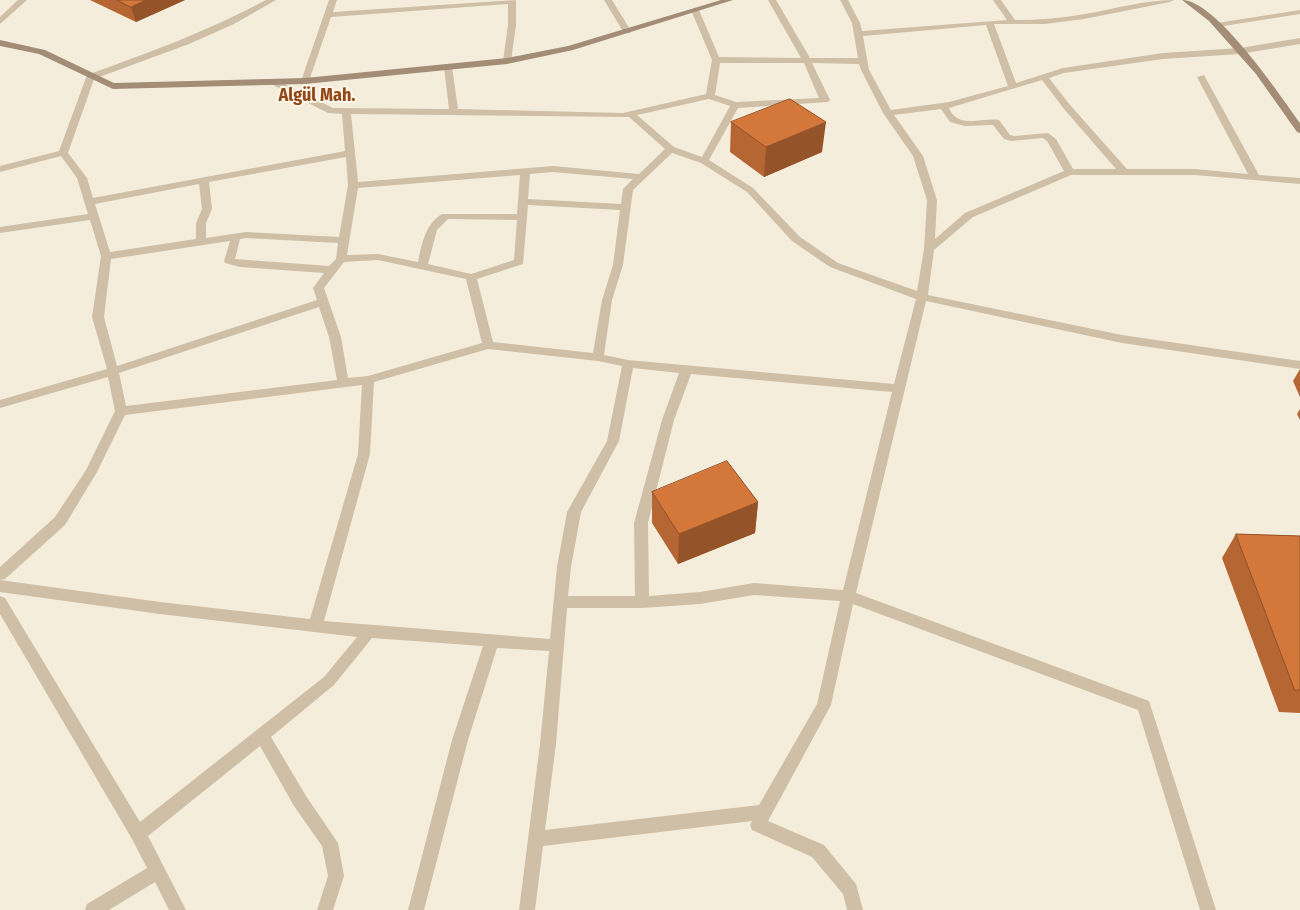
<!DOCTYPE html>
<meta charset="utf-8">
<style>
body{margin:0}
canvas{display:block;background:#f5eddc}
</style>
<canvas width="1300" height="910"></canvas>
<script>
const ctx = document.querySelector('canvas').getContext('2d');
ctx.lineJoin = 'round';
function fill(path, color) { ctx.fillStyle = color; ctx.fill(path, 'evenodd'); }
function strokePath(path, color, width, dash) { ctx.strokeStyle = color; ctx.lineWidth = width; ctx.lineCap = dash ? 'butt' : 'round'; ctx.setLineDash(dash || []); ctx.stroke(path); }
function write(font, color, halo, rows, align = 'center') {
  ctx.font = font + ' "Fira Sans Condensed",sans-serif'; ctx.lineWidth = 4; ctx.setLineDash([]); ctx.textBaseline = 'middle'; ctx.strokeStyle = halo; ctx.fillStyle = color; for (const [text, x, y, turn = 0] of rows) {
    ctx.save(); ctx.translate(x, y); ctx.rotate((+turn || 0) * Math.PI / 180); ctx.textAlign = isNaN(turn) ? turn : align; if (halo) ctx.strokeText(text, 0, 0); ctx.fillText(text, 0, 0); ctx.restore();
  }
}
fill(new Path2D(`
 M 18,0 L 27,0 L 0,24 L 0,17 Z
 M 266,0 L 276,0 L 234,24 L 189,44 L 94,79 L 68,153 L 87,178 L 93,198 L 345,151 L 342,114 L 328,113 L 271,84 L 271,80 L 274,79 L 333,108 L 449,109 L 444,67 L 448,64 L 452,67 L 458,109 L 623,113 L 706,94 L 712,60 L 691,10 L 695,8 L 699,10 L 719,57 L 801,58 L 768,0 L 776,0 L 810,58 L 858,58 L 852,23 L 840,0 L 848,0 L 860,23 L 862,31 L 1007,20 L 993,0 L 1001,0 L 1015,20 C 1039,20 1062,18 1085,14 C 1115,9 1144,0 1174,0 L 1170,2 L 1084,19 L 1045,24 L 994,24 L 1016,83 L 1063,68 L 1163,53 L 1240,48 L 1300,38 L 1300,44 L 1240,54 L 1163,59 L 1064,73 L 1049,78 L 1070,105 L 1127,169 L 1195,169 L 1248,174 L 1197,77 L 1204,75 L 1259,175 L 1300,178 L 1300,184 L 1195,175 L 1071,175 L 973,217 L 934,250 L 928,295 L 1122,335 L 1300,361 L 1300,369 L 1122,343 L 926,301 L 856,593 L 1149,701 L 1216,910 L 1200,910 L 1138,710 L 853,604 L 831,705 L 768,821 L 824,845 L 856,884 L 863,910 L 847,910 L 843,894 L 812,857 L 752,830 L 750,825 L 752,821 L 543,846 L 535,910 L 519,910 L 540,744 L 549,651 L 497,648 L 468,740 L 424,910 L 408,910 L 452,740 L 483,646 L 372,638 L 334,685 L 271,737 L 306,796 L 338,843 L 344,876 L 333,910 L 317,910 L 328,876 L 322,846 L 294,806 L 260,746 L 148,836 L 186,910 L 169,910 L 155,882 L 109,910 L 85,910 L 87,904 L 147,868 L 132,839 L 0,614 L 0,596 L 5,598 L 140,822 L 324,677 L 357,637 L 160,614 L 0,592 L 0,567 L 55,517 L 86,470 L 115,411 L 108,377 L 0,408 L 0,400 L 107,369 L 92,317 L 101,256 L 90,220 L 0,233 L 0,227 L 88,214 L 77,178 L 61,156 L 0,172 L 0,166 L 59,151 L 87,75 C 148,53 208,31 266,0 ZM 986,25 L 1008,86 L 949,102 L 891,110 L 869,70 L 863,36 ZM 720,63 L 804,63 L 819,98 L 736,102 L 715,95 ZM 812,63 L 859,64 L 861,70 L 883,113 L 913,156 L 927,200 L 924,249 L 917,291 L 838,263 L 800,237 L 753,188 L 709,160 L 738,108 L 828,102 L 830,100 ZM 1042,80 L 1064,109 L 1116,169 L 1073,169 L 1056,139 L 1048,133 L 1014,136 L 1010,135 L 999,120 C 982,117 958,130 949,108 ZM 709,99 L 730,106 L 702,157 L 674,147 L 637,115 ZM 941,109 L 950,122 L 965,126 L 993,125 L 1004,139 L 1011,141 L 1043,138 L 1047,141 L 1064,171 L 965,213 L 935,239 L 937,200 L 923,156 L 894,115 ZM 351,114 L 629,117 L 665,149 L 639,174 L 553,166 L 358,182 ZM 672,153 L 701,163 L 747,192 L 792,241 L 830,267 L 916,299 L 894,384 L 628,360 L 604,355 L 612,300 L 623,265 L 633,190 ZM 346,157 L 348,185 L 339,237 L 246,232 L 206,238 L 206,223 L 212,209 L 209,182 ZM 553,172 L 633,179 L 623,189 L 621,204 L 528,199 L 530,174 ZM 520,175 L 517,214 L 442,214 C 425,224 422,244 418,262 L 378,254 L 347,255 L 358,188 ZM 199,184 L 202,209 L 196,223 L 196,239 L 110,252 L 95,204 ZM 528,205 L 620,210 L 613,265 L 602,300 L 593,353 L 493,342 L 477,279 L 523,264 ZM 448,219 L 517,220 L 514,260 L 471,274 L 428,264 L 437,230 ZM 246,238 L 338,243 L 336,259 L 329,266 L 235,259 L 240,239 ZM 230,241 L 224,261 L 225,263 L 240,267 L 324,273 L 313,288 L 317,300 L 117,366 L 104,317 L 111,259 ZM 378,260 L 466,279 L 482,343 L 368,376 L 348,378 L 341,337 L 324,288 L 344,262 ZM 319,307 L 329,337 L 337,380 L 126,406 L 119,373 ZM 488,349 L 598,361 L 622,366 L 607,441 L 567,512 L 557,567 L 550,639 L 324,621 L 370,454 L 374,382 ZM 633,368 L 679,373 L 662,420 L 634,523 L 635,596 L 568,596 L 571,567 L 581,512 L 619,441 ZM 691,374 L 892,392 L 843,590 L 754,583 L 700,592 L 649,596 L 648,523 L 674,420 ZM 362,385 L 358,454 L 310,619 L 160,602 L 0,580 L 5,579 L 65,525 L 97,472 L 125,415 ZM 754,595 L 840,601 L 817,704 L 759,805 L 545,830 L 556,744 L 567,608 L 642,608 L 700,604 Z
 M 329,0 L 337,0 L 333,12 L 516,0 L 516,25 L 511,61 L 507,64 L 503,61 L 508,25 L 508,4 L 331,17 L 309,81 L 308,83 L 302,83 L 301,81 Z
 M 604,0 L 612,0 L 631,31 L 630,33 L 624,33 Z
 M 1300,10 L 1300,14 L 1217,27 L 1213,25 L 1217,23 Z`), '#cfbfa6');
fill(new Path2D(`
 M 721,0 L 733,0 L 573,50 L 507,64 L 305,84 L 113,89 L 39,54 L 0,46 L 0,40 L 45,50 L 114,83 L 305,78 L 507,58 L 568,46 Z
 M 1182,0 C 1216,0 1280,95 1300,123 L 1300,133 L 1297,132 L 1256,74 L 1209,21 Z`), '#a38d77');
fill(new Path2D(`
 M 90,0 L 185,0 L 136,22 Z
 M 731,122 L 822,152 L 764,177 L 730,152 Z
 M 1300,369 L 1300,397 L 1293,381 Z
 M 1300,409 L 1300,420 L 1297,414 Z
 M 652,492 L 758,502 L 755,533 L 678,564 L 652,523 Z
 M 1236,534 L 1300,536 L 1300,713 L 1279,712 L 1222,558 Z`), '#b56633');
fill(new Path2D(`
 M 146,0 L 185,0 L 136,22 L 131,7 Z
 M 826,122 L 822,152 L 764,177 L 766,147 Z
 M 758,502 L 755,533 L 678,564 L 679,534 Z`), '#945329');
const building = new Path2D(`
 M 117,0 L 146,0 L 131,7 Z
 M 790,99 L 826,122 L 766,147 L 731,122 Z
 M 727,461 L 758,502 L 679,534 L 652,492 Z
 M 1236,534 L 1300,536 L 1300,690 L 1295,690 Z`);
fill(building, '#d3773b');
strokePath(building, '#945329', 1);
write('bold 18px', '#924717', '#fcf6e9', [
 ["Algül Mah.",317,96]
]);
</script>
